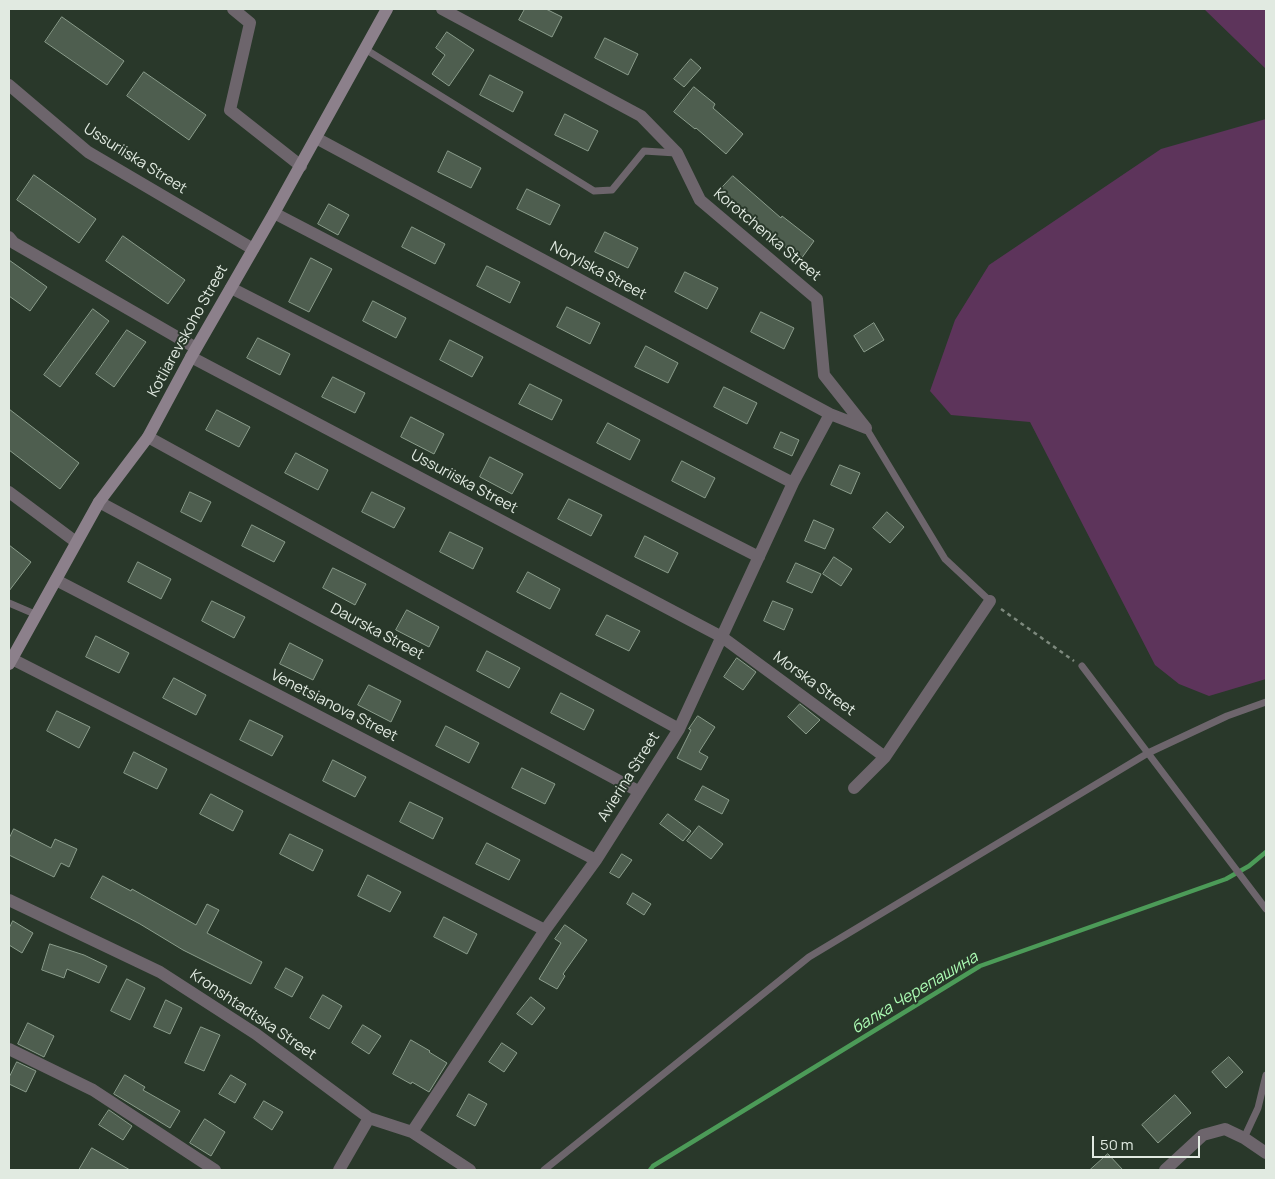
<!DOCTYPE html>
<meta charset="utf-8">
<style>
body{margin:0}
#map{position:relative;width:1275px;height:1179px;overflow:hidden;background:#29382a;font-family:Manrope,sans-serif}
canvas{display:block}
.frame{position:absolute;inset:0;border:10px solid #e1eae1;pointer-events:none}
.scale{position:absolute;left:1092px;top:1136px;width:108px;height:22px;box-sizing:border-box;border:2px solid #e1eae1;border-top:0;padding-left:6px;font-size:15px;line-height:18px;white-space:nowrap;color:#e1eae1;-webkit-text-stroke:4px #29382a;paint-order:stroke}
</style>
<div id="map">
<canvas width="1275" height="1179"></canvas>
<div class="frame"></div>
<div class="scale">50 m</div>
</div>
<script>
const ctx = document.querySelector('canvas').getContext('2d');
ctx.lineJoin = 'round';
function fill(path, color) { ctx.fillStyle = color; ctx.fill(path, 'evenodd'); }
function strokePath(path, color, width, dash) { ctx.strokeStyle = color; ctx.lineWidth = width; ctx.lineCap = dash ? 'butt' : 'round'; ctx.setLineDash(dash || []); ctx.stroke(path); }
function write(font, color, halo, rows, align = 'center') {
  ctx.font = font + ' Manrope,sans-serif'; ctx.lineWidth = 4; ctx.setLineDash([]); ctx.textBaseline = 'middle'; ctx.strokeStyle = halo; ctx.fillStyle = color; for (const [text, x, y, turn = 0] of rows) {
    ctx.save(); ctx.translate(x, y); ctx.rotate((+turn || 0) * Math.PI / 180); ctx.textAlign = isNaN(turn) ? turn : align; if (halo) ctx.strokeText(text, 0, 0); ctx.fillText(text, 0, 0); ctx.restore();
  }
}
fill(new Path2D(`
 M 1204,9 L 1266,9 L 1266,69 Z
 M 1266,119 L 1266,679 L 1209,696 L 1179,684 L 1155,665 L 1030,422 L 951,415 L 930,391 L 955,320 L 989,265 L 1161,149 Z`), '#5d345b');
strokePath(new Path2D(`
 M 650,1170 L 653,1166 L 980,966 L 1226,879 L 1249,866 L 1266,852`), '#4c9b58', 4.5);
const building = new Path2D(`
 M 525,9 L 546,9 L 562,17 L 552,37 L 519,20 Z
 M 62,17 L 124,61 L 107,85 L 45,42 Z
 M 447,32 L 474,50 L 449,86 L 432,74 L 445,55 L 436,48 Z
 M 605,38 L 638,54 L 628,75 L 595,58 Z
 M 691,59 L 701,68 L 684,87 L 674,79 Z
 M 144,72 L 206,115 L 189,140 L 127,96 Z
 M 490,75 L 523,92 L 513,112 L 480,95 Z
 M 694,87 L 715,104 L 713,108 L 743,134 L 726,154 L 696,128 L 695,129 L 674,112 Z
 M 565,114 L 598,131 L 588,151 L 555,135 Z
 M 448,151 L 481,168 L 471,188 L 438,172 Z
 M 34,175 L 96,219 L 79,243 L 17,200 Z
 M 733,176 L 781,218 L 782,216 L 814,241 L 801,259 L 768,234 L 769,233 L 741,207 L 738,210 L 718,192 Z
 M 527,189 L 560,205 L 550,225 L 517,209 Z
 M 329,204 L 349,215 L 338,235 L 318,224 Z
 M 412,227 L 445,244 L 435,264 L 402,247 Z
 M 605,232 L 638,248 L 628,268 L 595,252 Z
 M 123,236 L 185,280 L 168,304 L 106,261 Z
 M 311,258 L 332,269 L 309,312 L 289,302 Z
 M 9,260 L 47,287 L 30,311 L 9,296 Z
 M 487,266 L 520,282 L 510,303 L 477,286 Z
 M 685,272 L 718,288 L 707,309 L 675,292 Z
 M 373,301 L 406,318 L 396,338 L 363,321 Z
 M 567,307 L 600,323 L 590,344 L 557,327 Z
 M 93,309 L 109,321 L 60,387 L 44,375 Z
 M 761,312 L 794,328 L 784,349 L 751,332 Z
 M 874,323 L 884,340 L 864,352 L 854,336 Z
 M 127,330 L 146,342 L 114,387 L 96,374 Z
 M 258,338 L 290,354 L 280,375 L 247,358 Z
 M 450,340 L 483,357 L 472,377 L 440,360 Z
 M 646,346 L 678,363 L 668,383 L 635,367 Z
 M 333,377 L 365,393 L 355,413 L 322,397 Z
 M 530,384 L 562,400 L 552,420 L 519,404 Z
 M 724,387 L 757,403 L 747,424 L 714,407 Z
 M 9,409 L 79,463 L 60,489 L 9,450 Z
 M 217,410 L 250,427 L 239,447 L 206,430 Z
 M 411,417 L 444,434 L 434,454 L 401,437 Z
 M 608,423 L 640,440 L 630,460 L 597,443 Z
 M 781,432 L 799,440 L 792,456 L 774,448 Z
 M 296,453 L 328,470 L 318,490 L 285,473 Z
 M 490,457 L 523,474 L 512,494 L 480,477 Z
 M 682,461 L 715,478 L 705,498 L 672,481 Z
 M 840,465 L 860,473 L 851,494 L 831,485 Z
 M 190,492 L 211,502 L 201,522 L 181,512 Z
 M 372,492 L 405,508 L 394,528 L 362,512 Z
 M 569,499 L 602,515 L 591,536 L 558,519 Z
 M 887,512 L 904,527 L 890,543 L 873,528 Z
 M 814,520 L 834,529 L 825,549 L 805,541 Z
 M 252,525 L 285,542 L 274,562 L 242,546 Z
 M 450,532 L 483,548 L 473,569 L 440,552 Z
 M 645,536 L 678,553 L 668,573 L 635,557 Z
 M 9,545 L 31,562 L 9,591 Z
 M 834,557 L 852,569 L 841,586 L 823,574 Z
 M 138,562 L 171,579 L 161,599 L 128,582 Z
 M 796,563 L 821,574 L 812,593 L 787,582 Z
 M 333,568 L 366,584 L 355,605 L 323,588 Z
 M 528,572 L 560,589 L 550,609 L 517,592 Z
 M 212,601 L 245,617 L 234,638 L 202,621 Z
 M 773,601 L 793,609 L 784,630 L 764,621 Z
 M 407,610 L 439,627 L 429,647 L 396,630 Z
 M 607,615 L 640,631 L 629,651 L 596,635 Z
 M 96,636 L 129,653 L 119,673 L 86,657 Z
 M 290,643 L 323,660 L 313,680 L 280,664 Z
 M 487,651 L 520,668 L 509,688 L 477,671 Z
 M 737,658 L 756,672 L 743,690 L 724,677 Z
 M 174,678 L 206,695 L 196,715 L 163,698 Z
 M 369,685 L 401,701 L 391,722 L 358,705 Z
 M 561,693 L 594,710 L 584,730 L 551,713 Z
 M 800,704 L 820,720 L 806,734 L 788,717 Z
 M 57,711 L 90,727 L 79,748 L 47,731 Z
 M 698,716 L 715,727 L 699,752 L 708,757 L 701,770 L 677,758 L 691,730 L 689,729 Z
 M 250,720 L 283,736 L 272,756 L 240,740 Z
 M 446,726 L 479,743 L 469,763 L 436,746 Z
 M 134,752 L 167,769 L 157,789 L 124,773 Z
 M 333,760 L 366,777 L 355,797 L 323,781 Z
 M 522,768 L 555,784 L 545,804 L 512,788 Z
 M 703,786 L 729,800 L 722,814 L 695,800 Z
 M 211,794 L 243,811 L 233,831 L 200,814 Z
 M 410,802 L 443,818 L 433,839 L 400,822 Z
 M 668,814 L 691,831 L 683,841 L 660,824 Z
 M 699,826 L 723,844 L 711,859 L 687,841 Z
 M 14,829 L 51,848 L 55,839 L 77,849 L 69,867 L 61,863 L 54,877 L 9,855 L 9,839 Z
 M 290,834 L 323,850 L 313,871 L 280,854 Z
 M 487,843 L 520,860 L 509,880 L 476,864 Z
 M 622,854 L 632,860 L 619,878 L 610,873 Z
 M 368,875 L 401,892 L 390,912 L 358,896 Z
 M 103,876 L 131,891 L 132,889 L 196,925 L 207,904 L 219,910 L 207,933 L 262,962 L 251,984 L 183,950 L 140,924 L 91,898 Z
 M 633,893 L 651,904 L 644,915 L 627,904 Z
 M 444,917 L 477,934 L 467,954 L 434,937 Z
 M 13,921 L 33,933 L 22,953 L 9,945 L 9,929 Z
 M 565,925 L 587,940 L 563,974 L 565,976 L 557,989 L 539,979 L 561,943 L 555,939 Z
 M 50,944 L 84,955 L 107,966 L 99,983 L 67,969 L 64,978 L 42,970 Z
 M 286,968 L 303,977 L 292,997 L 275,988 Z
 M 127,979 L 145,988 L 130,1020 L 111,1011 Z
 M 323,995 L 342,1006 L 329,1029 L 310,1018 Z
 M 531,997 L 545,1008 L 532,1025 L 517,1014 Z
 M 166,1000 L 182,1008 L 170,1034 L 154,1027 Z
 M 28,1023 L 54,1036 L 44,1057 L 18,1044 Z
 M 363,1025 L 381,1036 L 369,1054 L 352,1043 Z
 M 201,1027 L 220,1035 L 204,1071 L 185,1063 Z
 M 411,1040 L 430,1051 L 429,1052 L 447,1063 L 429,1092 L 412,1082 L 411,1084 L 393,1074 Z
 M 502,1043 L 517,1053 L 504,1072 L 489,1062 Z
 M 1229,1057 L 1243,1072 L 1226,1088 L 1212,1072 Z
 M 17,1062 L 36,1071 L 26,1092 L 9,1084 L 9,1078 Z
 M 125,1075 L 145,1087 L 143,1090 L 180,1111 L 170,1128 L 114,1094 Z
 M 231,1075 L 246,1084 L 235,1103 L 219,1094 Z
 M 469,1094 L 487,1104 L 475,1126 L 457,1116 Z
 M 1175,1095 L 1191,1113 L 1158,1143 L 1142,1125 Z
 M 264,1101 L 283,1112 L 272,1130 L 254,1118 Z
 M 109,1110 L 132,1126 L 123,1140 L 99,1125 Z
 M 205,1119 L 225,1132 L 211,1156 L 190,1143 Z
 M 92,1148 L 130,1170 L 79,1170 Z
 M 1108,1154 L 1123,1170 L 1090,1170 Z`);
fill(building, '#4e5e4f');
strokePath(building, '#8a9c8b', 1);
strokePath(new Path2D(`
 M 1001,609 L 1074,661`), '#7d897d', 2.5, [4, 4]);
strokePath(new Path2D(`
 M 365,49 L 594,191 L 612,190 L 644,151 L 676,153
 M 866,428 L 945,559 L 990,601
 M 9,603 L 37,615
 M 1082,666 L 1266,909
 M 1244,1138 L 1258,1108 L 1266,1075
 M 544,1170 L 809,957 L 1148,753 L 1227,716 L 1266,702`), '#6d656c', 7);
strokePath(new Path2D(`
 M 233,9 L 250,23 L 230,110 L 301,166
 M 442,9 L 641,116 L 677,153 L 700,200 L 817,299 L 824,375 L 866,428
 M 9,85 L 88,152 L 253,249
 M 316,138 L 830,414 L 866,428
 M 274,213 L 793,483
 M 9,237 L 14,243 L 196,348
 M 231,288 L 759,557
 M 191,357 L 722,637 L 885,757
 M 148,437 L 679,729
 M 9,492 L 76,542
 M 99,502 L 638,791
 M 56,580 L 596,860
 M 12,659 L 545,930
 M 854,788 L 885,757 L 990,601
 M 9,900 L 160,972 L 256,1034 L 369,1118 L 412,1132 L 470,1170
 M 9,1049 L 93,1090 L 215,1170
 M 412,1132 L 545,930 L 596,860 L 679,729 L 793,483 L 830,414
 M 339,1170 L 369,1118
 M 1165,1170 L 1203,1135 L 1225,1129 L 1244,1138 L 1266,1153`), '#6d656c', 12);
strokePath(new Path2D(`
 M 9,664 L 99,502 L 148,437 L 191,357 L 274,213 L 387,9`), '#8c808b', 12);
write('15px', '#e1eae1', '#29382a', [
 ["Ussuriiska Street",135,159,32],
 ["Korotchenka Street",767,235,40],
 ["Norylska Street",598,271,28],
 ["Kotliarevskoho Street",188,331,-61],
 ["Ussuriiska Street",464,482,28],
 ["Daurska Street",377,632,28],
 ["Morska Street",814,684,36],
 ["Venetsianova Street",334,706,27],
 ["Avierina Street",629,777,-58],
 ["Kronshtadtska Street",253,1015,34]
]);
write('italic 16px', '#abfbb3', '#29382a', [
 ["балка Черепашина",915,993,-31]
]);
</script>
